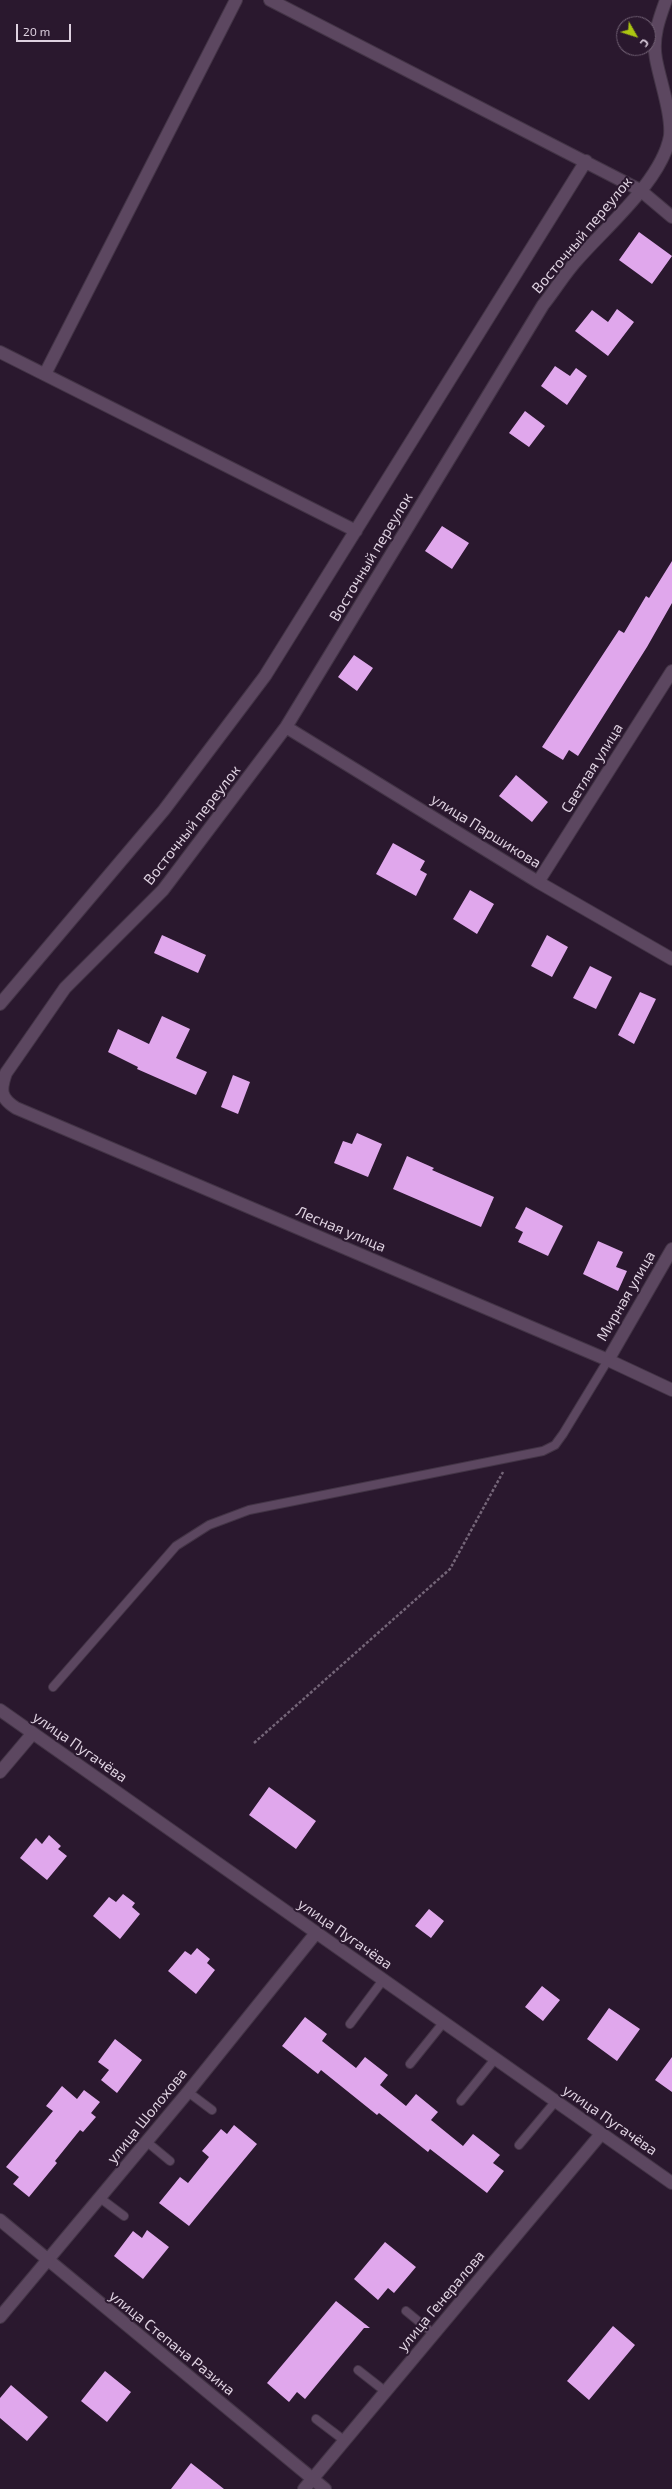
<!DOCTYPE html>
<meta charset="utf-8">
<style>
body{margin:0}
#map{position:relative;width:672px;height:2489px;overflow:hidden;background:#2a182e;font-family:"Exo 2",sans-serif}
canvas{display:block}
.north{position:absolute;left:616px;top:16px;width:40px;height:40px;box-sizing:border-box;background:#2a182e;border:1px solid #726275;border-radius:50%;rotate:129deg;font-size:11px;font-weight:700;line-height:16px;text-align:center;color:#ded1e0}
.north::after{content:'';display:block;margin:auto;width:14px;height:18px;background:#acc611;clip-path:polygon(50% 0,100% 100%,50% 72%,0 100%)}
.scale{position:absolute;left:16px;top:24px;width:55px;height:18px;box-sizing:border-box;border:2px solid #ded1e0;border-top:0;padding-left:5px;font-size:12px;line-height:14px;white-space:nowrap;color:#ded1e0;-webkit-text-stroke:3px #2a182e;paint-order:stroke}
</style>
<div id="map">
<canvas width="672" height="2489"></canvas>
<div class="north">С</div>
<div class="scale">20 m</div>
</div>
<script>
const ctx = document.querySelector('canvas').getContext('2d');
ctx.lineJoin = 'round';
function fill(path, color) { ctx.fillStyle = color; ctx.fill(path, 'evenodd'); }
function strokePath(path, color, width, dash) { ctx.strokeStyle = color; ctx.lineWidth = width; ctx.lineCap = dash ? 'butt' : 'round'; ctx.setLineDash(dash || []); ctx.stroke(path); }
function write(font, color, halo, rows, align = 'center') {
  ctx.font = font + ' "Exo 2",sans-serif'; ctx.lineWidth = 4; ctx.setLineDash([]); ctx.textBaseline = 'middle'; ctx.strokeStyle = halo; ctx.fillStyle = color; for (const [text, x, y, turn = 0] of rows) {
    ctx.save(); ctx.translate(x, y); ctx.rotate((+turn || 0) * Math.PI / 180); ctx.textAlign = isNaN(turn) ? turn : align; if (halo) ctx.strokeText(text, 0, 0); ctx.fillText(text, 0, 0); ctx.restore();
  }
}
fill(new Path2D(`
 M 639,232 L 672,256 L 652,284 L 619,260 Z
 M 617,309 L 634,322 L 608,356 L 575,331 L 592,310 L 608,322 Z
 M 555,366 L 570,376 L 576,368 L 587,376 L 567,405 L 541,386 Z
 M 525,411 L 545,426 L 529,447 L 509,433 Z
 M 442,526 L 469,543 L 452,569 L 425,551 Z
 M 672,561 L 672,603 L 647,647 L 578,756 L 569,750 L 563,760 L 542,747 L 619,630 L 624,633 L 646,596 L 649,598 Z
 M 354,655 L 373,668 L 357,691 L 338,677 Z
 M 516,775 L 548,802 L 532,822 L 499,796 Z
 M 393,843 L 425,861 L 420,870 L 427,874 L 416,896 L 376,874 Z
 M 470,890 L 494,904 L 477,934 L 453,919 Z
 M 162,935 L 206,955 L 198,973 L 154,953 Z
 M 547,935 L 568,947 L 552,977 L 531,966 Z
 M 590,966 L 612,977 L 596,1009 L 573,998 Z
 M 640,992 L 656,999 L 634,1044 L 618,1035 Z
 M 162,1016 L 190,1029 L 176,1058 L 207,1072 L 196,1095 L 137,1069 L 138,1067 L 108,1052 L 118,1029 L 149,1044 Z
 M 233,1075 L 250,1082 L 238,1114 L 221,1107 Z
 M 357,1133 L 382,1144 L 368,1177 L 334,1163 L 343,1141 L 352,1144 Z
 M 407,1156 L 434,1168 L 432,1170 L 494,1197 L 481,1227 L 393,1189 Z
 M 526,1207 L 563,1226 L 548,1256 L 518,1242 L 523,1232 L 515,1228 Z
 M 598,1241 L 623,1252 L 616,1267 L 627,1271 L 618,1291 L 583,1274 Z
 M 269,1787 L 316,1821 L 296,1849 L 249,1815 Z
 M 49,1835 L 61,1846 L 58,1849 L 67,1856 L 47,1880 L 20,1858 L 36,1838 L 42,1844 Z
 M 123,1894 L 135,1903 L 132,1907 L 140,1914 L 120,1939 L 93,1916 L 109,1897 L 116,1902 Z
 M 429,1909 L 444,1921 L 431,1938 L 415,1926 Z
 M 197,1948 L 210,1959 L 207,1963 L 215,1970 L 196,1994 L 168,1971 L 185,1951 L 191,1955 Z
 M 542,1986 L 560,2000 L 543,2021 L 525,2007 Z
 M 609,2008 L 640,2029 L 617,2061 L 587,2039 Z
 M 305,2017 L 327,2034 L 322,2041 L 356,2068 L 365,2057 L 388,2075 L 380,2085 L 406,2106 L 416,2094 L 438,2112 L 431,2120 L 463,2146 L 473,2134 L 500,2155 L 493,2163 L 504,2171 L 487,2193 L 430,2149 L 428,2152 L 379,2113 L 377,2115 L 321,2070 L 318,2074 L 282,2046 Z
 M 115,2039 L 142,2060 L 117,2093 L 101,2080 L 109,2070 L 98,2062 Z
 M 672,2057 L 672,2092 L 655,2080 Z
 M 62,2086 L 77,2099 L 84,2090 L 100,2102 L 91,2113 L 96,2117 L 83,2132 L 80,2130 L 55,2161 L 57,2163 L 29,2197 L 13,2184 L 19,2177 L 6,2167 L 53,2111 L 46,2106 Z
 M 234,2125 L 257,2144 L 189,2226 L 159,2203 L 180,2177 L 188,2183 L 209,2157 L 202,2151 L 221,2129 L 227,2134 Z
 M 147,2230 L 169,2247 L 143,2279 L 114,2256 L 133,2231 L 142,2238 Z
 M 385,2242 L 416,2267 L 394,2293 L 388,2288 L 378,2300 L 354,2279 Z
 M 336,2301 L 370,2328 L 364,2328 L 305,2399 L 297,2392 L 289,2402 L 267,2383 Z
 M 613,2326 L 635,2345 L 589,2400 L 567,2381 Z
 M 105,2371 L 131,2392 L 107,2422 L 81,2401 Z
 M 11,2385 L 48,2417 L 27,2441 L 0,2418 L 0,2398 Z
 M 191,2463 L 224,2489 L 171,2489 Z`), '#e0a7ec');
const lane = new Path2D(`
 M 53,1687 L 176,1546 L 209,1525 L 249,1510 L 543,1451 L 555,1445 L 563,1434 L 608,1360
 M 350,2024 L 383,1980
 M 410,2064 L 443,2023
 M 188,2092 L 212,2110
 M 461,2101 L 495,2059
 M 147,2142 L 170,2161
 M 519,2145 L 555,2102
 M 100,2198 L 124,2216
 M 406,2311 L 434,2334
 M 358,2370 L 386,2392
 M 316,2419 L 345,2441`);
const street = new Path2D(`
 M 270,0 L 640,190 L 672,217
 M 666,0 C 659,19 652,38 656,59 C 660,81 672,114 670,136 C 662,180 607,226 578,259 C 565,273 555,290 543,305 L 286,727 L 163,890 L 65,988 L 6,1073 C 0,1090 0,1098 16,1108 L 608,1360 L 672,1390
 M 0,352 L 356,531
 M 45,374 L 236,0
 M 286,727 L 538,882 L 672,959
 M 538,882 L 672,671
 M 0,1004 L 164,810 L 265,676 L 586,161
 M 608,1360 L 672,1249
 M 0,1710 L 672,2183
 M 0,1772 L 33,1733
 M 0,2220 L 325,2489
 M 0,2317 L 188,2092 L 316,1933
 M 304,2489 L 601,2134`);
strokePath(lane, '#433446', 10);
strokePath(street, '#433446', 14);
strokePath(new Path2D(`
 M 254,1743 L 450,1569 L 503,1472`), '#746578', 2.5, [3, 2]);
strokePath(lane, '#5c4760', 8);
strokePath(street, '#5c4760', 12);
write('15px', '#ded1e0', '#2a182e', [
 ["Восточный переулок",582,235,-50],
 ["Восточный переулок",371,557,-59],
 ["Светлая улица",592,768,-58],
 ["Восточный переулок",192,825,-52],
 ["улица Паршикова",486,831,32],
 ["Лесная улица",341,1229,23],
 ["Мирная улица",626,1296,-60],
 ["улица Пугачёва",80,1747,35],
 ["улица Пугачёва",345,1934,35],
 ["улица Шолохова",147,2116,-51],
 ["улица Пугачёва",610,2120,35],
 ["улица Генералова",441,2301,-50],
 ["улица Степана Разина",172,2343,39]
]);
</script>
